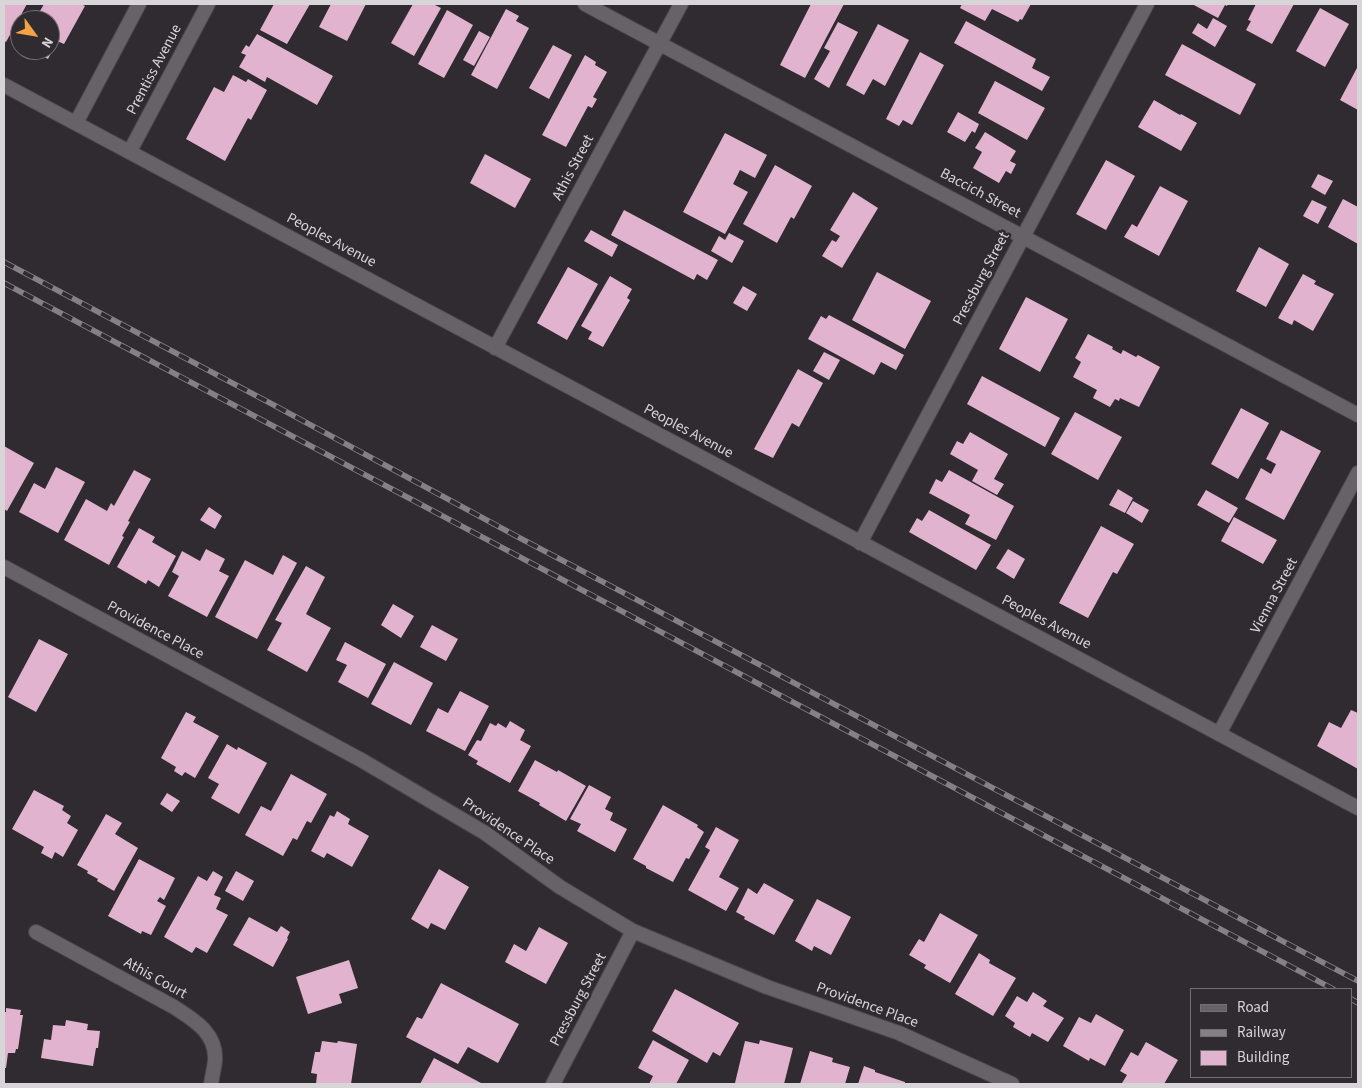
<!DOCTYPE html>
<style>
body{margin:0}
#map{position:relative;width:1362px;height:1088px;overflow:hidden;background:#302b31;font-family:"Source Sans 3",sans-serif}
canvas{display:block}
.frame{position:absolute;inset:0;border:5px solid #d8d5d9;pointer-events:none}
.legend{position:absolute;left:1190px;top:988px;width:162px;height:90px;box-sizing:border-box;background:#302b31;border:1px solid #736f74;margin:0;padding:6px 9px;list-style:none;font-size:15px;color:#d8d5d9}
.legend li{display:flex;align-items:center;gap:10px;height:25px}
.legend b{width:25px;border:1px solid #736f74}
.north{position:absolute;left:10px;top:10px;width:50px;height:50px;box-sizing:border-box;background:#302b31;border:1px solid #736f74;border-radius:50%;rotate:122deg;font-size:14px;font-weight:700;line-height:20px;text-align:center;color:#d8d5d9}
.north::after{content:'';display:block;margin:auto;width:18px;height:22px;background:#f4a344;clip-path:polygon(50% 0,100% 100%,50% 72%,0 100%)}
</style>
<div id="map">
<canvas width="1362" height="1088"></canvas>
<div class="frame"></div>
<ul class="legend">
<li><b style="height:6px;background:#676268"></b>Road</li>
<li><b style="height:6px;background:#848085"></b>Railway</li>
<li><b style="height:14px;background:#e1b3cf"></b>Building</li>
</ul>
<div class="north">N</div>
</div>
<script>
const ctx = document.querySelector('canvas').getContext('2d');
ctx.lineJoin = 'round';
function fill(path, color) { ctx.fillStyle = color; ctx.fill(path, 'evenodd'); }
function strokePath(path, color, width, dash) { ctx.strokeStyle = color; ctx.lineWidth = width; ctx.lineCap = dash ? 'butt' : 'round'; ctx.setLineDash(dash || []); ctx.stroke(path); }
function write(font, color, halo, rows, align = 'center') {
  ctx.font = font + ' "Source Sans 3",sans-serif'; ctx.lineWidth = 5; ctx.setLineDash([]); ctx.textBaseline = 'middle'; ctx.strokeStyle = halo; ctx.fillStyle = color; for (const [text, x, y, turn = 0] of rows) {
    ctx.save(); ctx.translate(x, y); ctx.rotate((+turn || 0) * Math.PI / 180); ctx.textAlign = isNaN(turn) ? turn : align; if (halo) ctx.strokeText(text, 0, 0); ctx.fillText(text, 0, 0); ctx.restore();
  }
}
fill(new Path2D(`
 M 4,4 L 27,4 L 6,42 L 4,41 Z
 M 44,4 L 81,4 L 85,6 L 64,44 L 57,41 L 48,59 L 32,50 L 50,50 L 50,20 L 35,20 Z
 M 274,4 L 310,4 L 287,44 L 260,30 Z
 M 331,4 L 366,4 L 347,41 L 319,27 Z
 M 413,4 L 433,4 L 441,8 L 414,56 L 391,43 Z
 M 811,4 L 844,4 L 805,78 L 780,65 Z
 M 962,4 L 1031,4 L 1022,20 L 1020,19 L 1018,22 L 992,9 L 985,21 L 960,8 Z
 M 1192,4 L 1228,4 L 1227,6 L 1225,5 L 1218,18 Z
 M 1256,4 L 1294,4 L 1272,44 L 1246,30 L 1251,21 L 1248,20 Z
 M 1320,8 L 1349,24 L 1325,67 L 1296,51 Z
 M 506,9 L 519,16 L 516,21 L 529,28 L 497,89 L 471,75 Z
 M 447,10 L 473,25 L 444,78 L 418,64 Z
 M 1213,18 L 1227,26 L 1215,47 L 1192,33 L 1198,23 L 1207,29 Z
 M 966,21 L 1036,59 L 1032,68 L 1050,77 L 1042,91 L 954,43 Z
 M 838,22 L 858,32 L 829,88 L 814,79 L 830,51 L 824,48 Z
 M 878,24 L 909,40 L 885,86 L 873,79 L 864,95 L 846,85 Z
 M 479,31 L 490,37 L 474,66 L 463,60 Z
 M 257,34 L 333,76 L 317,105 L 267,77 L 265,82 L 239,67 L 246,55 L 241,53 L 246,45 L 249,47 Z
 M 1182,44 L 1256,84 L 1240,115 L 1165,75 Z
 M 553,45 L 572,55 L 549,99 L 529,88 Z
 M 920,52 L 944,65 L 912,125 L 903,120 L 899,126 L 886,119 Z
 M 585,55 L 596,62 L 595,65 L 607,72 L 593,97 L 597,99 L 592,108 L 588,106 L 566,147 L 542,135 Z
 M 1358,66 L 1358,110 L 1340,100 Z
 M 233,75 L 246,82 L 248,79 L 267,90 L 251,120 L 248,118 L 225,161 L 186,139 L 214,87 L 224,92 Z
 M 995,81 L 1045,108 L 1027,140 L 978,113 Z
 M 1154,100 L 1180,115 L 1181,114 L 1197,123 L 1181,151 L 1138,127 Z
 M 958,112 L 979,124 L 975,133 L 972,131 L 965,142 L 947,132 Z
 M 985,132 L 1016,151 L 1010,161 L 1016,164 L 1011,174 L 1006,171 L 999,183 L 973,168 L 982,152 L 975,148 Z
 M 725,133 L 767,155 L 755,178 L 740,170 L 733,184 L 748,192 L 725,234 L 683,212 Z
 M 485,154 L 531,179 L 515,208 L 470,183 Z
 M 1106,160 L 1135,176 L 1106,230 L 1076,214 Z
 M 775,165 L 812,186 L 794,219 L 791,217 L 777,243 L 743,224 Z
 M 1318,174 L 1333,181 L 1325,195 L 1311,187 Z
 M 1160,186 L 1188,201 L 1159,256 L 1124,237 L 1132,224 L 1137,227 Z
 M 853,192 L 878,208 L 842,268 L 822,256 L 832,240 L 836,242 L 840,236 L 830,230 Z
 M 1343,199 L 1358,207 L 1358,244 L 1328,227 Z
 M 1312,200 L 1327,207 L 1318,224 L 1303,216 Z
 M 624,210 L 718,260 L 707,280 L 697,274 L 694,280 L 611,235 Z
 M 591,230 L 618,245 L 612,257 L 584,241 Z
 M 729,233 L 744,241 L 732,263 L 711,251 L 719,236 L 725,240 Z
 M 1259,247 L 1289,264 L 1266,307 L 1236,291 Z
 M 568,267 L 598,284 L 567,340 L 537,323 Z
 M 877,272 L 931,301 L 905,349 L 852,320 Z
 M 1303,274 L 1316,281 L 1314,284 L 1334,294 L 1313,331 L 1294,320 L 1292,325 L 1278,318 Z
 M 610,276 L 632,289 L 627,298 L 630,300 L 603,347 L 588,339 L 592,332 L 581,326 Z
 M 743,286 L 757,294 L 747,311 L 733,303 Z
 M 1026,297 L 1068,319 L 1040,372 L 999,349 Z
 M 829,315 L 904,355 L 896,370 L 881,362 L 874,375 L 808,339 L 821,316 L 826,319 Z
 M 1088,334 L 1113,347 L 1112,349 L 1121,354 L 1123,350 L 1136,357 L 1138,355 L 1160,367 L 1139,407 L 1120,398 L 1119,401 L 1115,399 L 1110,407 L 1093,398 L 1097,390 L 1073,377 L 1081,362 L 1075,358 Z
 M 824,352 L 840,360 L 829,380 L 813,371 Z
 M 798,369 L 823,383 L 799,427 L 792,423 L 773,458 L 754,449 Z
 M 982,376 L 1060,418 L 1045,447 L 967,404 Z
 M 1241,408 L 1269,423 L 1238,479 L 1211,464 Z
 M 1075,412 L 1122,437 L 1098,480 L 1051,454 Z
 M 1281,430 L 1321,451 L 1284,520 L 1245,499 L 1261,468 L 1271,474 L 1276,464 L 1266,459 Z
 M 970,432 L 1008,454 L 994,479 L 1004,484 L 997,495 L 972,481 L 978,470 L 950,454 L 957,441 L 963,444 Z
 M 4,446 L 34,463 L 7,511 L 4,509 Z
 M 56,467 L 85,482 L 58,533 L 19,512 L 34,483 L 45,489 Z
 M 134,470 L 151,479 L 128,521 L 130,522 L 122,536 L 124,537 L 109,565 L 64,540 L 86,499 L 107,511 L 111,503 L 114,506 Z
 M 949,470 L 1014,506 L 996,540 L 965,524 L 970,515 L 929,493 L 936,479 L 942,482 Z
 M 1118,489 L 1133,498 L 1125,513 L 1109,505 Z
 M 1206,490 L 1238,508 L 1229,523 L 1197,505 Z
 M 1133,501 L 1149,510 L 1142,523 L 1126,513 Z
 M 209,507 L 222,516 L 215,529 L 200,520 Z
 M 929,510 L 991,545 L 976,570 L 909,532 L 917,518 L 922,521 Z
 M 1234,517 L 1277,540 L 1263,564 L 1221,541 Z
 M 1101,526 L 1134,544 L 1117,574 L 1113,572 L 1088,618 L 1059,603 Z
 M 139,528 L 155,537 L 152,542 L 176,556 L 159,587 L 148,580 L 146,584 L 117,567 Z
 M 206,549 L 225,559 L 219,571 L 229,576 L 207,617 L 168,596 L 179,576 L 172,572 L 182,551 L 200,561 Z
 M 1008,549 L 1025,559 L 1014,579 L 996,568 Z
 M 283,555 L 297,563 L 257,639 L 215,617 L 245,560 L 273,575 Z
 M 306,566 L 325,577 L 306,614 L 331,628 L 307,672 L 267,650 L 282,623 L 275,620 Z
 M 393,604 L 414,616 L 401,638 L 381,625 Z
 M 432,625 L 458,639 L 446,661 L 420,647 Z
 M 39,639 L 68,654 L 36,712 L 8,697 Z
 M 345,642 L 386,664 L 368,698 L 338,682 L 347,665 L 336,660 Z
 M 394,662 L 433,683 L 411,725 L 371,704 Z
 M 460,691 L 489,706 L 465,751 L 426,731 L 438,708 L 448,713 Z
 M 1351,710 L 1358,713 L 1358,769 L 1317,746 L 1329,722 L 1341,728 Z
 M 186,712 L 196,717 L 193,722 L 219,736 L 195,778 L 185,772 L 182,776 L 174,771 L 176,767 L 161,758 Z
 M 510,721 L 525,730 L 520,740 L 531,746 L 510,783 L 476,764 L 478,761 L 468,755 L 477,740 L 481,741 L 490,723 L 496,726 L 498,723 L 506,728 Z
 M 227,744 L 237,750 L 238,747 L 267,763 L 239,814 L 211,798 L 219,784 L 208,778 Z
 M 535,760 L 557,772 L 558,770 L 586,786 L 566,821 L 539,805 L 540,803 L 518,791 Z
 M 291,774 L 327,794 L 311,823 L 307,821 L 297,840 L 293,838 L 283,856 L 245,835 L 261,806 L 271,811 Z
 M 589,785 L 611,797 L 605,809 L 613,813 L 610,820 L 627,829 L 615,852 L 577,831 L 581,824 L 570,819 Z
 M 34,790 L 64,806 L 62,810 L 71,816 L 67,823 L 78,830 L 63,857 L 55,852 L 52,859 L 41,853 L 44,847 L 12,829 Z
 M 167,793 L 180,801 L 172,812 L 160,804 Z
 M 663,805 L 698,825 L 697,827 L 704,832 L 689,859 L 686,858 L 673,882 L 646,868 L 646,866 L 633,859 Z
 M 337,811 L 350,819 L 348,824 L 369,836 L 352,867 L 327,853 L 324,858 L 311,851 L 330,815 L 334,817 Z
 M 106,814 L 122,823 L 115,834 L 138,848 L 114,891 L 97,881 L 98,879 L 87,873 L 88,871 L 77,865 Z
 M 716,827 L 739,840 L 719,877 L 739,888 L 726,911 L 688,890 L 710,850 L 705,847 Z
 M 139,859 L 175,878 L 164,900 L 160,897 L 157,901 L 166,906 L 151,935 L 142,931 L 141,934 L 108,916 Z
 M 439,869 L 469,887 L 445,930 L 431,923 L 428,929 L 411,919 Z
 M 213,871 L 223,877 L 214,895 L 221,898 L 216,909 L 228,915 L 207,953 L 196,947 L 192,953 L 164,937 L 198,876 L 207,881 Z
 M 236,871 L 254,881 L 243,901 L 225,891 Z
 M 764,883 L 794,900 L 774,935 L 744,919 L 745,917 L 736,912 L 748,888 L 757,894 Z
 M 817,899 L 851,917 L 831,955 L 814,946 L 812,951 L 795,941 Z
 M 940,913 L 978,935 L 950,983 L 924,968 L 926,965 L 909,955 L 919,939 L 924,942 Z
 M 249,917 L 277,932 L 281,926 L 290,932 L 287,938 L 288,939 L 273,967 L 233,945 Z
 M 539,927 L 568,943 L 546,984 L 505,962 L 514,944 L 526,951 Z
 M 979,953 L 990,960 L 989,963 L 1016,978 L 993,1016 L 955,994 Z
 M 349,960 L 358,988 L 339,994 L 342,1003 L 308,1014 L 296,977 Z
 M 441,983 L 519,1024 L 498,1063 L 468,1047 L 458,1064 L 406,1037 L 417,1017 L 422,1019 Z
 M 675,989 L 739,1023 L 720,1056 L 713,1052 L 707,1063 L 652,1031 Z
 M 1033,992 L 1047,1001 L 1043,1006 L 1064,1018 L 1048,1042 L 1032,1033 L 1030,1037 L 1013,1027 L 1015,1023 L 1005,1016 L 1017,996 L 1027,1002 Z
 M 6,1008 L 21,1010 L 20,1015 L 23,1015 L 18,1049 L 16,1049 L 15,1053 L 8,1053 L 6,1068 L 4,1068 L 4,1012 L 6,1012 Z
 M 1096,1014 L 1124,1030 L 1105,1066 L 1090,1058 L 1089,1061 L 1063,1046 L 1079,1017 L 1091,1023 Z
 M 66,1020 L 88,1024 L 87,1030 L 100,1031 L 98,1048 L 96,1048 L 93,1066 L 41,1058 L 44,1039 L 51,1040 L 53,1025 L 65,1026 Z
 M 653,1040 L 689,1060 L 676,1084 L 649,1084 L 653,1076 L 638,1068 Z
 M 760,1040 L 793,1048 L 784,1084 L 741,1084 L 735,1083 L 745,1041 L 759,1044 Z
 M 322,1041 L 337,1043 L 338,1041 L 357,1044 L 351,1084 L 316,1084 L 317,1074 L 311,1073 L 315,1052 L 320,1052 Z
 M 1146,1042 L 1178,1060 L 1164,1084 L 1124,1084 L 1122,1083 L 1127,1075 L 1120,1071 L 1131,1052 L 1138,1056 Z
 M 810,1051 L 833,1058 L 832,1062 L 850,1067 L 845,1084 L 800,1084 Z
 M 434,1058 L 481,1083 L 480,1084 L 420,1084 Z
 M 864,1066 L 875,1070 L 875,1072 L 905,1082 L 905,1084 L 858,1084 Z`), '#e1b3cf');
const minor = new Path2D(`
 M 585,4 L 1358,415
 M 4,85 L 1358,808
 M 76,123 L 139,4
 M 130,151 L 208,4
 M 495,348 L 681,4
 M 860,543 L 1147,4
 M 4,567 L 363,761 L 485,833 L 560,887 L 633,931 L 767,987 L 899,1033 L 1012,1084
 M 1219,734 L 1358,473
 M 36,932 L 174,1007 C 194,1020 217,1033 215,1061 C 214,1069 212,1077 211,1084
 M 553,1084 L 633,931`);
strokePath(minor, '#4a464b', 16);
strokePath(minor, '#676268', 14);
const rail = new Path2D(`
 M 4,262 L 270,403 L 518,537 L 1358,981
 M 4,283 L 1333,989
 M 1351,999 L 1358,1003`);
strokePath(rail, '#848085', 5.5);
strokePath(rail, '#302b31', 4, [11]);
write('15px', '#d8d5d9', '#302b31', [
 ["Prentiss Avenue",155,70,-62],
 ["Athis Street",574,168,-62],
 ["Baccich Street",980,194,28],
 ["Peoples Avenue",331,241,28],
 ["Pressburg Street",982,279,-62],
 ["Peoples Avenue",688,432,28],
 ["Vienna Street",1275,596,-62],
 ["Peoples Avenue",1046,623,28],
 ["Providence Place",155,631,28],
 ["Providence Place",508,832,34],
 ["Athis Court",155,979,29],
 ["Pressburg Street",579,1000,-62],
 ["Providence Place",867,1006,20]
]);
</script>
